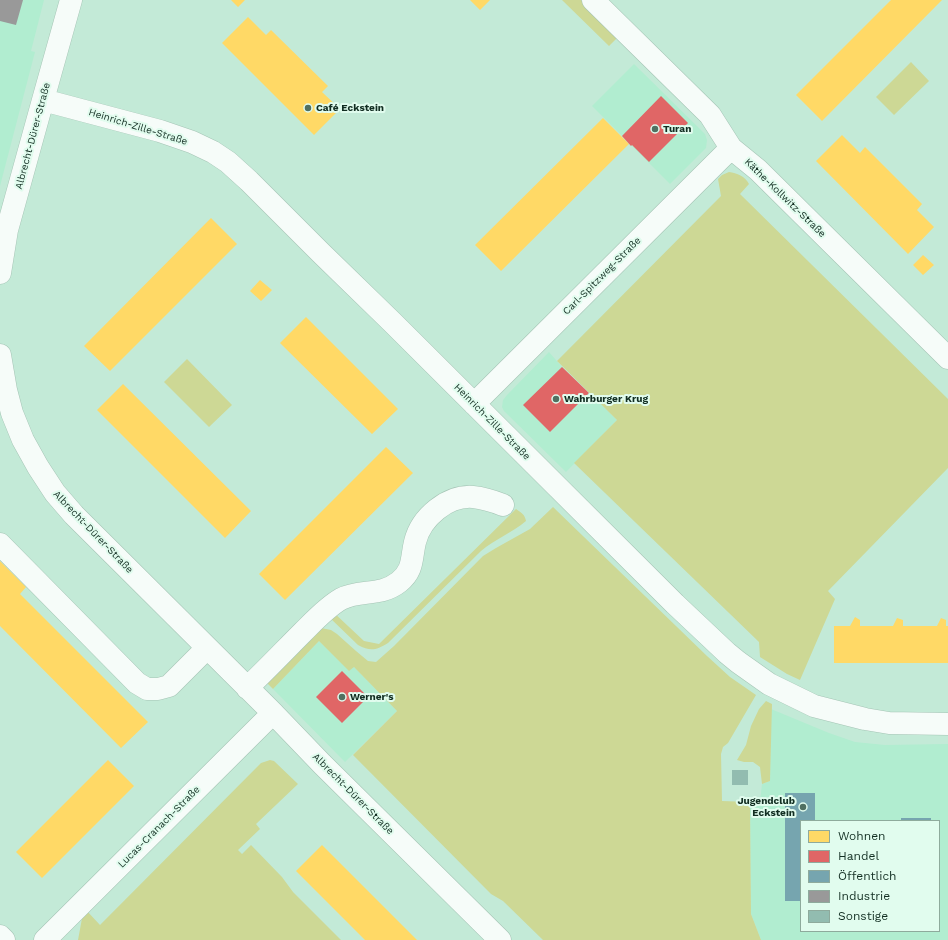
<!DOCTYPE html>
<meta charset="utf-8">
<style>
body{margin:0}
#map{position:relative;width:948px;height:940px;overflow:hidden;background:#c3ead7;font-family:"Work Sans",sans-serif}
canvas{display:block}
.legend{position:absolute;left:800px;top:820px;width:140px;height:112px;box-sizing:border-box;background:#e1fcee;border:1px solid #8eaa9c;margin:0;padding:5px 7px;list-style:none;font-size:12px;color:#122e22}
.legend li{display:flex;align-items:center;gap:8px;height:20px}
.legend b{width:20px;border:1px solid #8eaa9c}
</style>
<div id="map">
<canvas width="948" height="940"></canvas>
<ul class="legend">
<li><b style="height:11px;background:#ffd966"></b>Wohnen</li>
<li><b style="height:11px;background:#e06666"></b>Handel</li>
<li><b style="height:11px;background:#76a5af"></b>Öffentlich</li>
<li><b style="height:11px;background:#999"></b>Industrie</li>
<li><b style="height:11px;background:#92bcb0"></b>Sonstige</li>
</ul>
</div>
<script>
const ctx = document.querySelector('canvas').getContext('2d');
ctx.lineJoin = 'round';
function fill(path, color) { ctx.fillStyle = color; ctx.fill(path, 'evenodd'); }
function strokePath(path, color, width, dash) { ctx.strokeStyle = color; ctx.lineWidth = width; ctx.lineCap = dash ? 'butt' : 'round'; ctx.setLineDash(dash || []); ctx.stroke(path); }
function write(font, color, halo, rows, align = 'center') {
  ctx.font = font + ' "Work Sans",sans-serif'; ctx.lineWidth = 4; ctx.setLineDash([]); ctx.textBaseline = 'middle'; ctx.strokeStyle = halo; ctx.fillStyle = color; for (const [text, x, y, turn = 0] of rows) {
    ctx.save(); ctx.translate(x, y); ctx.rotate((+turn || 0) * Math.PI / 180); ctx.textAlign = isNaN(turn) ? turn : align; if (halo) ctx.strokeText(text, 0, 0); ctx.fillText(text, 0, 0); ctx.restore();
  }
}
fill(new Path2D(`
 M 0,0 L 44,0 L 31,51 L 35,52 L 0,186 Z
 M 634,64 L 705,134 L 707,140 L 706,148 L 670,184 L 592,106 Z
 M 549,352 L 562,367 L 617,420 L 566,472 L 504,411 L 502,407 L 503,400 L 507,395 Z
 M 319,641 L 349,670 L 354,667 L 397,711 L 345,762 L 273,689 Z
 M 771,709 L 829,733 L 855,742 L 885,745 L 948,744 L 948,940 L 761,940 L 751,914 L 750,802 L 760,802 L 762,784 L 770,781 ZM 801,821 L 939,821 L 939,931 L 801,931 Z`), '#b1edd0');
fill(new Path2D(`
 M 562,0 L 581,0 L 618,37 L 609,46 Z
 M 911,62 L 929,81 L 894,115 L 876,97 Z
 M 729,172 C 737,173 745,176 749,184 L 740,194 L 948,399 L 948,468 L 828,591 L 835,599 L 800,680 L 787,674 L 760,657 L 759,642 L 574,463 L 617,420 L 557,361 L 721,196 L 718,179 L 722,175 Z
 M 187,359 L 232,405 L 209,427 L 164,382 Z
 M 553,507 L 707,656 L 730,677 L 756,695 L 728,743 L 723,747 L 721,754 L 722,801 L 750,802 L 751,914 L 761,940 L 543,940 L 503,901 L 491,894 L 353,755 L 397,711 L 354,667 L 349,671 L 319,641 L 273,689 L 265,681 L 321,628 L 331,630 L 337,634 L 356,651 L 368,661 L 376,662 L 394,646 L 483,556 L 496,548 L 530,529 Z
 M 516,509 C 522,513 525,515 526,521 C 512,533 495,539 481,551 L 388,643 C 376,650 371,652 358,645 L 328,616 L 332,611 L 364,641 L 379,644 Z
 M 766,701 L 772,704 L 770,781 L 762,784 L 760,767 L 753,762 L 744,762 L 737,760 L 746,745 L 751,726 L 759,709 Z
 M 270,760 L 274,761 L 298,784 L 256,824 L 260,829 L 238,850 L 242,854 L 251,845 L 282,877 L 293,892 L 341,940 L 78,940 L 83,913 L 86,910 L 100,925 L 261,763 Z`), '#cdd895');
fill(new Path2D(`
 M 231,0 L 245,0 L 238,7 Z
 M 470,0 L 490,0 L 480,10 Z
 M 891,0 L 942,0 L 822,121 L 796,95 Z
 M 248,17 L 266,35 L 271,30 L 328,86 L 322,92 L 340,109 L 314,135 L 222,43 Z
 M 603,118 L 629,144 L 501,271 L 475,245 Z
 M 842,135 L 860,153 L 865,147 L 922,204 L 917,210 L 934,227 L 908,254 L 816,161 Z
 M 211,218 L 237,244 L 110,371 L 84,346 Z
 M 923,255 L 934,265 L 923,275 L 913,265 Z
 M 260,280 L 272,290 L 261,301 L 250,291 Z
 M 306,317 L 398,409 L 372,434 L 280,343 Z
 M 123,384 L 251,511 L 225,538 L 97,410 Z
 M 386,447 L 413,473 L 285,600 L 259,574 Z
 M 0,561 L 26,587 L 20,594 L 148,722 L 121,748 L 0,626 Z
 M 855,617 L 860,620 L 860,626 L 893,626 L 897,618 L 903,620 L 903,626 L 937,626 L 941,618 L 946,620 L 946,626 L 948,626 L 948,663 L 834,663 L 834,626 L 850,626 Z
 M 108,760 L 134,786 L 42,878 L 16,852 Z
 M 322,845 L 417,940 L 365,940 L 296,871 Z`), '#ffd966');
fill(new Path2D(`
 M 661,96 L 688,123 L 649,162 L 632,145 L 631,146 L 622,136 Z
 M 562,367 L 589,393 L 550,432 L 523,405 Z
 M 342,671 L 368,697 L 342,723 L 316,697 Z`), '#e06666');
fill(new Path2D(`
 M 785,793 L 815,793 L 815,821 L 801,821 L 801,901 L 785,901 Z
 M 901,818 L 931,818 L 931,821 L 901,821 Z`), '#76a5af');
fill(new Path2D(`
 M 0,0 L 23,0 L 16,25 L 0,21 Z`), '#999');
fill(new Path2D(`
 M 732,770 L 748,770 L 748,785 L 732,785 Z`), '#92bcb0');
const street = new Path2D(`
 M 593,0 L 710,115 L 731,148 L 758,170 L 948,358
 M 43,100 L 160,131 L 192,142 L 213,152 L 228,162 L 249,181 L 321,253 L 392,322 L 675,604 L 727,653 L 738,662 L 769,684 L 814,706 L 865,719 L 889,723 L 948,724
 M 0,273 L 7,230 L 43,100 L 71,0
 M 0,355 L 6,390 L 12,413 L 23,440 L 38,467 L 55,493 L 74,515 L 273,713 L 322,764 L 500,940
 M 474,404 L 731,148
 M 0,544 L 137,683 L 147,689 L 158,689 L 169,686 L 207,648
 M 247,688 C 266,670 284,651 303,632 C 315,620 327,607 341,599 C 360,589 380,597 399,582 C 414,570 411,558 415,542 C 421,517 448,495 473,497 C 483,498 493,501 503,505
 M 0,936 L 4,940
 M 45,940 L 273,713`);
strokePath(street, '#a5c4b5', 23);
strokePath(street, '#f6fcf9', 22);
for (const [x, y, r, color] of [
 [308,108,4,"#507061"],
 [655,129,4,"#507061"],
 [556,399,4,"#507061"],
 [342,697,4,"#507061"],
 [803,807,4,"#507061"]
]) { const dot = new Path2D(); dot.arc(x, y, r, 0, 2 * Math.PI); ctx.fillStyle = color; ctx.fill(dot); strokePath(dot, '#e1fcee', 1.5); }
write('bold 10px', '#122e22', '#e1fcee', [
 ["Café Eckstein",316,108],
 ["Turan",663,129],
 ["Wahrburger Krug",564,399],
 ["Werner's",350,697],
 ["Jugendclub",795,801,"right"],
 ["Eckstein",795,813,"right"]
], 'left');
write('10px', '#122e22', '#e1fcee', [
 ["Heinrich-Zille-Straße",138,127,17],
 ["Albrecht-Dürer-Straße",33,136,-75],
 ["Käthe-Kollwitz-Straße",785,198,44],
 ["Carl-Spitzweg-Straße",602,276,-45],
 ["Heinrich-Zille-Straße",492,422,45],
 ["Albrecht-Dürer-Straße",93,532,46],
 ["Albrecht-Dürer-Straße",353,794,45],
 ["Lucas-Cranach-Straße",159,827,-45]
]);
</script>
